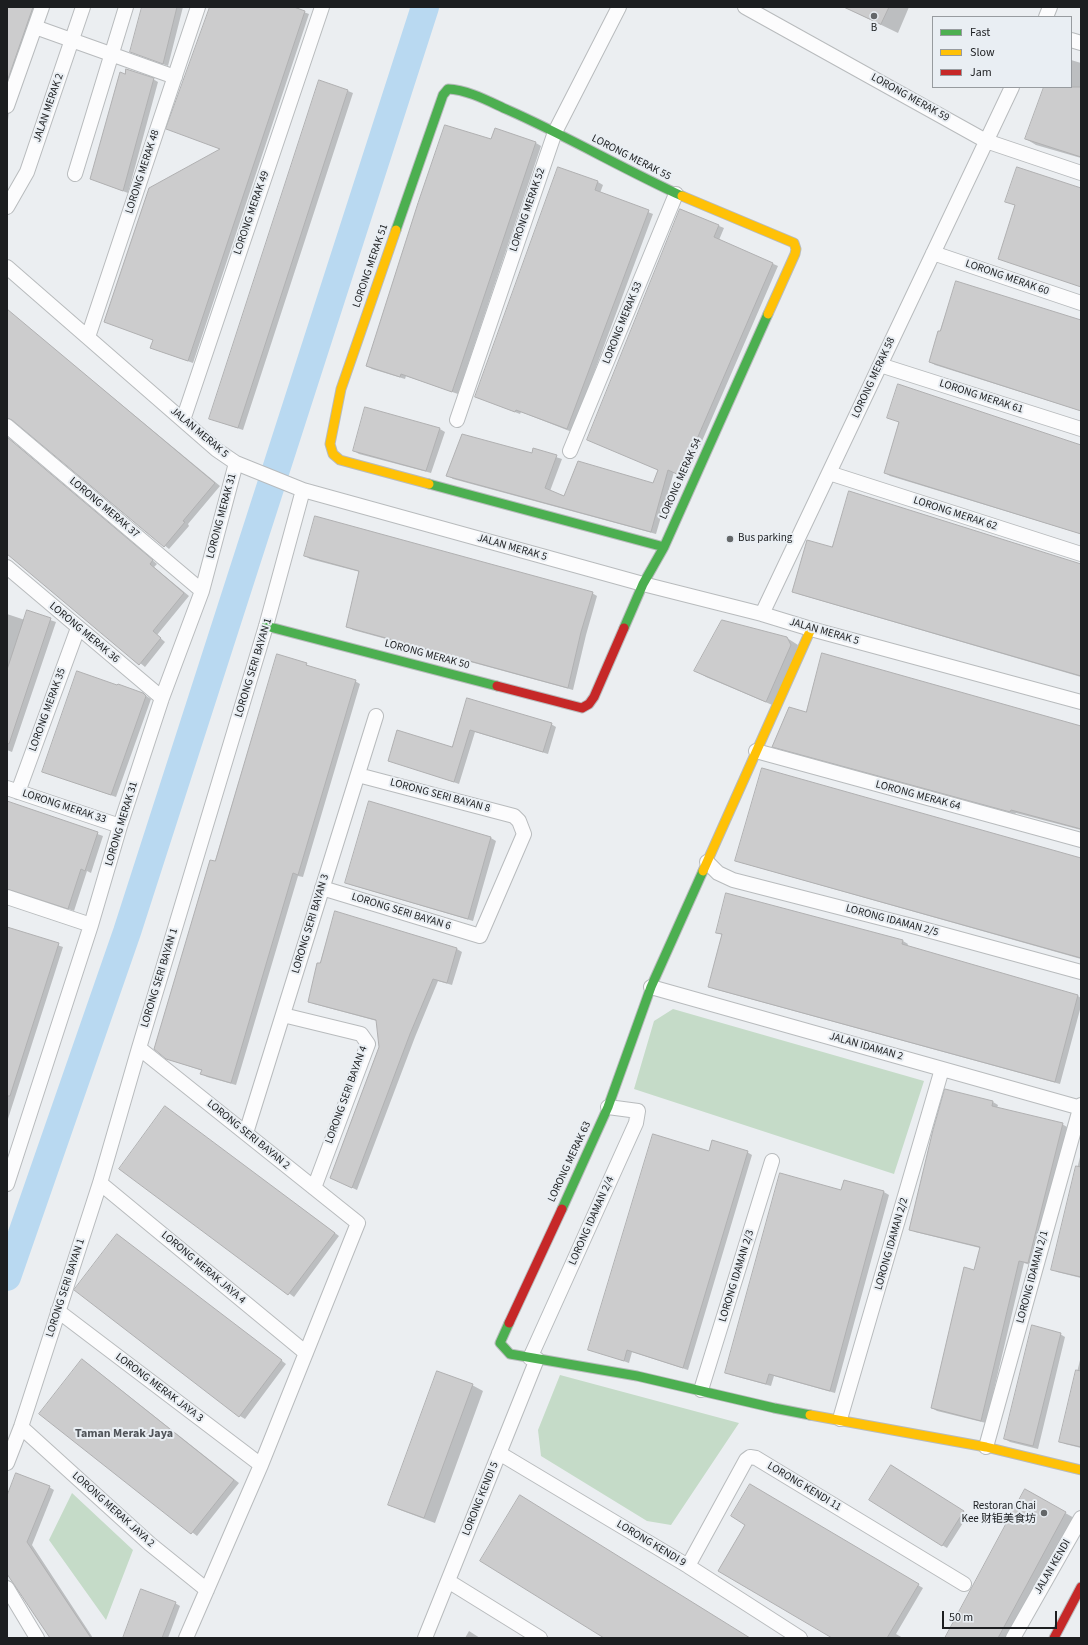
<!DOCTYPE html>
<meta charset="utf-8">
<style>
body{margin:0}
#map{position:relative;width:1088px;height:1645px;overflow:hidden;background:#ebeef1;font-family:"Source Sans 3",sans-serif}
canvas{display:block}
.frame{position:absolute;inset:0;border:8px solid #1c1e20;pointer-events:none}
.legend{position:absolute;left:932px;top:16px;width:140px;height:72px;box-sizing:border-box;background:#e9eef3;border:1px solid #979b9f;margin:0;padding:5px 7px;list-style:none;font-size:12px;color:#1c1e20}
.legend li{display:flex;align-items:center;gap:8px;height:20px}
.legend b{width:20px;border:1px solid #979b9f}
.scale{position:absolute;left:942px;top:1611px;width:115px;height:18px;box-sizing:border-box;border:2px solid #1c1e20;border-top:0;padding-left:5px;font-size:12px;line-height:14px;white-space:nowrap;color:#1c1e20;-webkit-text-stroke:3px #e9eef3;paint-order:stroke}
</style>
<div id="map">
<canvas width="1088" height="1645"></canvas>
<div class="frame"></div>
<ul class="legend">
<li><b style="height:5px;background:#4caf50"></b>Fast</li>
<li><b style="height:5px;background:#ffc107"></b>Slow</li>
<li><b style="height:5px;background:#c62828"></b>Jam</li>
</ul>
<div class="scale">50 m</div>
</div>
<script>
const ctx = document.querySelector('canvas').getContext('2d');
ctx.lineJoin = 'round';
function fill(path, color) { ctx.fillStyle = color; ctx.fill(path, 'evenodd'); }
function strokePath(path, color, width, dash) { ctx.strokeStyle = color; ctx.lineWidth = width; ctx.lineCap = dash ? 'butt' : 'round'; ctx.setLineDash(dash || []); ctx.stroke(path); }
function write(font, color, halo, rows, align = 'center') {
  ctx.font = font + ' "Source Sans 3","Noto Sans SC",sans-serif'; ctx.lineWidth = 4; ctx.setLineDash([]); ctx.textBaseline = 'middle'; ctx.strokeStyle = halo; ctx.fillStyle = color; for (const [text, x, y, turn = 0] of rows) {
    ctx.save(); ctx.translate(x, y); ctx.rotate((+turn || 0) * Math.PI / 180); ctx.textAlign = isNaN(turn) ? turn : align; if (halo) ctx.strokeText(text, 0, 0); ctx.fillText(text, 0, 0); ctx.restore();
  }
}
fill(new Path2D(`
 M 673,1009 L 924,1081 L 894,1174 L 634,1089 L 654,1021 Z
 M 560,1375 L 739,1423 L 671,1525 L 647,1521 L 541,1456 L 538,1430 Z
 M 72,1493 L 133,1550 L 106,1620 L 49,1540 Z`), '#c5dbc8');
fill(new Path2D(`
 M 7,7 L 45,7 L 9,110 L 8,120 Z
 M 143,7 L 183,7 L 168,66 L 131,52 Z
 M 211,7 L 291,7 L 309,14 L 193,363 L 156,350 L 151,347 L 154,340 L 111,324 L 221,149 L 168,129 Z
 M 844,7 L 909,7 L 898,33 Z
 M 1071,60 L 1081,63 L 1081,158 L 1036,145 L 1026,139 L 1045,87 L 1071,87 Z
 M 125,75 L 153,79 L 158,82 L 128,193 L 96,181 Z
 M 348,91 L 353,93 L 243,430 L 216,421 Z
 M 492,140 L 536,143 L 541,146 L 458,394 L 406,376 L 405,379 L 372,369 L 367,366 Z
 M 558,168 L 598,182 L 603,185 L 600,193 L 653,214 L 572,432 L 521,412 L 520,414 L 476,397 Z
 M 1081,189 L 1081,287 L 999,259 L 1016,206 L 1006,201 Z
 M 681,210 L 724,228 L 719,240 L 778,266 L 686,478 L 674,472 L 656,534 L 453,479 L 448,476 L 533,454 L 534,450 L 562,459 L 550,491 L 565,497 L 654,484 L 659,470 L 588,440 Z
 M 7,310 L 220,486 L 188,524 L 189,526 L 169,549 L 16,421 L 10,420 L 7,423 Z
 M 1081,322 L 1081,411 L 935,365 L 930,362 Z
 M 365,409 L 440,429 L 445,432 L 431,473 L 359,454 L 354,451 Z
 M 888,417 L 1081,446 L 1081,534 L 890,476 L 885,473 L 899,422 Z
 M 7,437 L 157,564 L 154,567 L 189,596 L 157,635 L 165,642 L 145,667 L 7,553 Z
 M 833,548 L 1081,565 L 1081,677 L 798,594 L 793,591 Z
 M 305,556 L 592,593 L 597,596 L 586,635 L 573,690 L 353,630 L 348,627 L 360,572 L 310,559 Z
 M 27,612 L 56,622 L 12,752 L 7,750 L 7,614 L 25,620 Z
 M 787,638 L 798,645 L 777,707 L 706,677 L 695,670 Z
 M 306,664 L 311,668 L 355,681 L 360,684 L 303,877 L 298,876 L 236,1085 L 207,1077 L 202,1074 L 203,1071 L 173,1061 L 167,1058 L 216,862 Z
 M 143,694 L 151,699 L 116,797 L 43,772 Z
 M 467,699 L 551,724 L 556,727 L 548,754 L 475,732 L 459,784 L 389,760 L 452,749 Z
 M 806,713 L 1081,727 L 1081,830 L 1016,813 L 1015,814 L 778,749 L 773,746 Z
 M 7,802 L 103,836 L 91,873 L 87,871 L 74,911 L 16,891 L 10,891 L 7,894 Z
 M 491,838 L 496,841 L 473,921 L 351,885 L 346,882 Z
 M 1081,859 L 1081,959 L 742,863 L 737,861 Z
 M 335,913 L 457,949 L 462,952 L 452,985 L 438,981 L 415,1037 L 357,1190 L 336,1180 L 380,1047 L 377,1021 L 314,1004 L 309,1001 Z
 M 7,928 L 63,947 L 7,1122 Z
 M 717,932 L 903,941 L 908,944 L 907,946 L 1078,996 L 1081,998 L 1081,1006 L 1060,1084 L 714,989 L 709,986 L 722,935 Z
 M 946,1091 L 993,1102 L 998,1105 L 997,1108 L 1062,1124 L 1067,1127 L 1033,1266 L 1024,1263 L 986,1423 L 937,1411 L 932,1408 L 975,1271 L 980,1248 L 915,1232 L 910,1229 Z
 M 170,1111 L 339,1236 L 294,1297 L 120,1169 Z
 M 709,1152 L 747,1152 L 752,1155 L 688,1370 L 632,1352 L 629,1363 L 589,1349 Z
 M 1080,1157 L 1081,1157 L 1081,1278 L 1057,1272 L 1052,1269 Z
 M 844,1181 L 884,1192 L 889,1195 L 835,1393 L 774,1376 L 771,1386 L 731,1375 L 726,1372 L 842,1191 Z
 M 118,1235 L 286,1364 L 245,1419 L 240,1416 Z
 M 1060,1334 L 1065,1337 L 1038,1449 L 1010,1442 L 1005,1439 Z
 M 1081,1356 L 1081,1448 L 1065,1444 L 1060,1441 Z
 M 87,1363 L 239,1483 L 197,1536 L 40,1413 Z
 M 472,1385 L 483,1391 L 435,1523 L 400,1510 L 390,1504 Z
 M 896,1469 L 968,1515 L 947,1548 L 942,1545 Z
 M 750,1486 L 923,1588 L 896,1634 L 903,1638 L 834,1638 L 747,1525 Z
 M 49,1487 L 54,1490 L 32,1545 L 93,1638 L 51,1638 L 7,1572 L 7,1499 Z
 M 1026,1491 L 1076,1519 L 1012,1638 L 946,1638 Z
 M 175,1603 L 180,1606 L 168,1638 L 124,1638 Z
 M 469,1631 L 480,1638 L 465,1638 Z`), '#0003');
strokePath(new Path2D(`
 M 7,1277 L 127,932 L 425,7`), '#b9d9f1', 28);
const building = new Path2D(`
 M 7,7 L 33,7 L 8,79 L 7,78 Z
 M 142,7 L 177,7 L 163,64 L 130,52 Z
 M 210,7 L 294,7 L 305,11 L 188,361 L 150,348 L 153,340 L 104,322 L 149,188 L 220,149 L 166,129 Z
 M 844,7 L 889,7 L 881,24 Z
 M 126,69 L 154,78 L 123,191 L 90,179 L 120,72 L 125,74 Z
 M 319,80 L 348,90 L 238,428 L 209,419 Z
 M 1044,87 L 1081,87 L 1081,157 L 1025,139 Z
 M 445,125 L 491,139 L 495,128 L 536,142 L 452,392 L 401,374 L 400,377 L 366,366 L 418,203 Z
 M 558,167 L 598,181 L 595,190 L 649,210 L 567,429 L 516,410 L 515,412 L 475,397 Z
 M 1017,167 L 1081,188 L 1081,287 L 998,259 L 1015,205 L 1005,202 Z
 M 680,209 L 719,225 L 714,237 L 773,263 L 681,476 L 668,470 L 651,532 L 446,476 L 462,434 L 532,453 L 533,448 L 557,455 L 545,488 L 564,496 L 578,461 L 653,483 L 658,470 L 587,440 Z
 M 956,281 L 1081,320 L 1081,411 L 929,362 L 938,331 L 940,331 Z
 M 7,309 L 215,483 L 183,521 L 185,522 L 164,547 L 12,420 L 7,418 Z
 M 898,384 L 1081,445 L 1081,534 L 884,473 L 899,422 L 887,418 Z
 M 365,407 L 440,428 L 426,471 L 353,451 Z
 M 7,437 L 153,560 L 150,564 L 184,593 L 153,631 L 161,638 L 139,665 L 7,554 Z
 M 849,491 L 1081,564 L 1081,676 L 792,592 L 807,540 L 832,547 Z
 M 315,516 L 593,592 L 581,632 L 568,688 L 346,627 L 359,571 L 304,556 Z
 M 27,610 L 51,618 L 9,744 L 7,743 L 7,670 Z
 M 722,620 L 787,637 L 791,645 L 766,702 L 694,671 Z
 M 822,653 L 1081,726 L 1081,829 L 1011,810 L 1010,812 L 772,747 L 789,707 L 806,712 Z
 M 277,654 L 307,663 L 306,665 L 356,680 L 298,875 L 293,873 L 231,1083 L 200,1074 L 202,1070 L 166,1059 L 154,1049 L 210,860 L 215,861 Z
 M 77,671 L 117,685 L 118,684 L 143,693 L 146,696 L 111,795 L 42,772 Z
 M 467,698 L 552,723 L 543,752 L 470,730 L 454,782 L 388,761 L 397,730 L 452,747 Z
 M 762,768 L 1081,858 L 1081,958 L 735,861 Z
 M 7,801 L 98,832 L 85,871 L 81,869 L 68,909 L 7,889 Z
 M 369,801 L 491,837 L 468,919 L 345,883 Z
 M 726,893 L 903,940 L 902,944 L 1078,995 L 1055,1082 L 708,987 L 722,934 L 716,933 Z
 M 335,911 L 457,948 L 447,983 L 433,979 L 410,1034 L 352,1188 L 330,1178 L 379,1047 L 376,1020 L 308,1002 L 317,963 L 320,963 Z
 M 7,927 L 59,943 L 10,1096 L 7,1096 Z
 M 945,1089 L 993,1101 L 992,1106 L 1063,1123 L 1028,1263 L 1019,1261 L 981,1421 L 931,1408 L 964,1267 L 974,1270 L 980,1247 L 909,1230 L 933,1130 Z
 M 165,1106 L 335,1233 L 288,1295 L 119,1169 Z
 M 653,1134 L 709,1151 L 712,1140 L 748,1151 L 683,1368 L 627,1350 L 624,1361 L 588,1350 Z
 M 1076,1166 L 1081,1167 L 1081,1277 L 1051,1270 Z
 M 780,1173 L 841,1190 L 844,1180 L 884,1191 L 830,1391 L 769,1374 L 766,1384 L 725,1373 Z
 M 117,1234 L 282,1360 L 239,1417 L 74,1290 Z
 M 1032,1325 L 1061,1333 L 1033,1446 L 1004,1439 Z
 M 82,1359 L 234,1480 L 191,1534 L 39,1414 Z
 M 1076,1370 L 1081,1371 L 1081,1447 L 1059,1442 Z
 M 437,1371 L 473,1384 L 424,1518 L 388,1505 Z
 M 891,1465 L 964,1511 L 942,1546 L 869,1500 Z
 M 16,1473 L 50,1486 L 27,1542 L 91,1638 L 50,1638 L 7,1574 L 7,1496 Z
 M 750,1484 L 919,1584 L 887,1638 L 832,1638 L 718,1571 L 745,1525 L 731,1516 Z
 M 1025,1489 L 1066,1512 L 998,1638 L 945,1638 Z
 M 520,1495 L 750,1638 L 604,1638 L 480,1561 Z
 M 141,1589 L 176,1602 L 162,1638 L 123,1638 Z`);
fill(building, '#cccccd');
strokePath(building, '#b0b0b1', 1);
const street = new Path2D(`
 M 745,7 L 986,141 L 1081,173
 M 1046,17 L 1050,7
 M 35,27 L 175,77
 M 1071,40 L 1081,43
 M 7,106 L 42,7
 M 75,174 L 126,7
 M 7,207 L 27,172 L 83,7
 M 933,253 L 1081,303
 M 7,267 L 217,450 L 236,463 L 303,490 L 643,584 L 762,614 L 811,629 L 1081,702
 M 88,337 L 198,7
 M 880,365 L 1081,429
 M 183,420 L 322,7
 M 457,420 L 555,132 L 619,7
 M 7,426 L 202,591
 M 570,451 L 676,194
 M 829,473 L 1081,554
 M 7,567 L 162,698
 M 762,614 L 1012,87
 M 756,751 L 1081,840
 M 7,788 L 120,826
 M 18,792 L 78,628
 M 707,862 L 718,873 L 733,880 L 916,927 L 1081,972
 M 322,888 L 480,936 L 524,834 L 519,821 L 514,816 L 358,775
 M 7,897 L 91,925
 M 651,987 L 1081,1108
 M 283,1015 L 361,1034 L 368,1044 L 314,1188
 M 139,1048 L 358,1223 L 261,1465 L 186,1638
 M 246,1133 L 376,716
 M 100,1183 L 306,1353
 M 7,1184 L 91,925 L 120,826 L 162,698 L 202,591 L 236,463
 M 58,1311 L 261,1465
 M 530,1358 L 636,1123 L 638,1111 L 608,1107
 M 701,1390 L 772,1161
 M 840,1419 L 942,1069
 M 21,1427 L 150,1544 L 207,1590
 M 986,1447 L 1081,1105
 M 499,1453 L 688,1566 L 800,1638
 M 7,1463 L 21,1427 L 100,1183 L 139,1048 L 266,626 L 303,490
 M 688,1566 L 746,1460 L 750,1457 L 756,1458 L 964,1584
 M 448,1581 L 540,1638
 M 7,1588 L 37,1638
 M 425,1638 L 537,1359
 M 1013,1638 L 1081,1518`);
const fast = new Path2D(`
 M 396,230 L 443,95 L 448,89 C 469,90 490,102 508,110 C 567,136 623,169 682,196
 M 429,484 L 664,547
 M 266,626 L 497,686
 M 624,628 L 643,584 L 664,547 L 768,314
 M 562,1209 L 608,1107 L 651,987 L 703,871
 M 509,1323 L 500,1343 L 510,1354 L 637,1376 L 774,1408 L 810,1415`);
const slow = new Path2D(`
 M 682,196 L 794,243 L 796,249 L 795,254 L 768,314
 M 396,230 L 341,389 L 330,444 L 333,454 L 340,460 L 429,484
 M 703,871 L 811,629
 M 810,1415 L 986,1447 L 1081,1470`);
const jam = new Path2D(`
 M 497,686 L 582,708 L 589,704 L 594,697 L 624,628
 M 509,1323 L 562,1209
 M 1054,1638 L 1081,1587`);
strokePath(street, '#b8bbbd', 16);
strokePath(fast, '#b8bbbd', 11);
strokePath(slow, '#b8bbbd', 11);
strokePath(jam, '#b8bbbd', 11);
strokePath(street, '#fcfcfd', 14);
strokePath(fast, '#4caf50', 9);
strokePath(slow, '#ffc107', 9);
strokePath(jam, '#c62828', 9);
for (const [x, y, r, color] of [
 [874,16,4,"#646769"],
 [730,539,4,"#646769"],
 [1044,1513,4,"#646769"]
]) { const dot = new Path2D(); dot.arc(x, y, r, 0, 2 * Math.PI); ctx.fillStyle = color; ctx.fill(dot); strokePath(dot, '#e9eef3', 1.5); }
write('11px', '#1c1e20', '#e9eef3', [
 ["B",874,29],
 ["Bus parking",738,539,"left"],
 ["Restoran Chai",1036,1507,"right"],
 ["Kee 财钜美食坊",1036,1520,"right"]
]);
write('11px', '#1c1e20', '#e9eef3', [
 ["LORONG MERAK 59",910,98,29],
 ["JALAN MERAK 2",49,108,-71],
 ["LORONG MERAK 55",631,158,27],
 ["LORONG MERAK 48",143,172,-72],
 ["LORONG MERAK 52",528,210,-71],
 ["LORONG MERAK 49",252,213,-71],
 ["LORONG MERAK 51",371,266,-71],
 ["LORONG MERAK 60",1007,278,19],
 ["LORONG MERAK 53",623,323,-68],
 ["LORONG MERAK 58",874,378,-65],
 ["LORONG MERAK 61",981,397,18],
 ["JALAN MERAK 5",199,433,40],
 ["LORONG MERAK 54",681,479,-66],
 ["LORONG MERAK 37",104,508,40],
 ["LORONG MERAK 62",955,514,18],
 ["LORONG MERAK 31",222,516,-75],
 ["JALAN MERAK 5",512,548,16],
 ["JALAN MERAK 5",824,632,16],
 ["LORONG MERAK 36",84,633,40],
 ["LORONG MERAK 50",427,655,15],
 ["LORONG SERI BAYAN 1",254,668,-73],
 ["LORONG MERAK 35",48,710,-70],
 ["LORONG SERI BAYAN 8",440,796,15],
 ["LORONG MERAK 64",918,796,15],
 ["LORONG MERAK 33",64,807,18],
 ["LORONG MERAK 31",122,824,-73],
 ["LORONG SERI BAYAN 6",401,912,17],
 ["LORONG IDAMAN 2/5",892,921,15],
 ["LORONG SERI BAYAN 3",311,924,-73],
 ["LORONG SERI BAYAN 1",160,978,-73],
 ["JALAN IDAMAN 2",866,1047,16],
 ["LORONG SERI BAYAN 4",347,1095,-70],
 ["LORONG SERI BAYAN 2",248,1135,39],
 ["LORONG MERAK 63",570,1162,-65],
 ["LORONG IDAMAN 2/4",592,1221,-66],
 ["LORONG IDAMAN 2/2",892,1244,-74],
 ["LORONG MERAK JAYA 4",203,1268,40],
 ["LORONG IDAMAN 2/3",737,1276,-73],
 ["LORONG IDAMAN 2/1",1033,1277,-75],
 ["LORONG SERI BAYAN 1",66,1288,-72],
 ["LORONG MERAK JAYA 3",159,1388,37],
 ["LORONG KENDI 11",804,1487,31],
 ["LORONG KENDI 5",481,1499,-68],
 ["LORONG MERAK JAYA 2",113,1510,42],
 ["LORONG KENDI 9",651,1544,31],
 ["JALAN KENDI",1053,1567,-60]
]);
write('bold 12px', '#505459', '#e9eef3', [
 ["Taman Merak Jaya",124,1434]
]);
</script>
